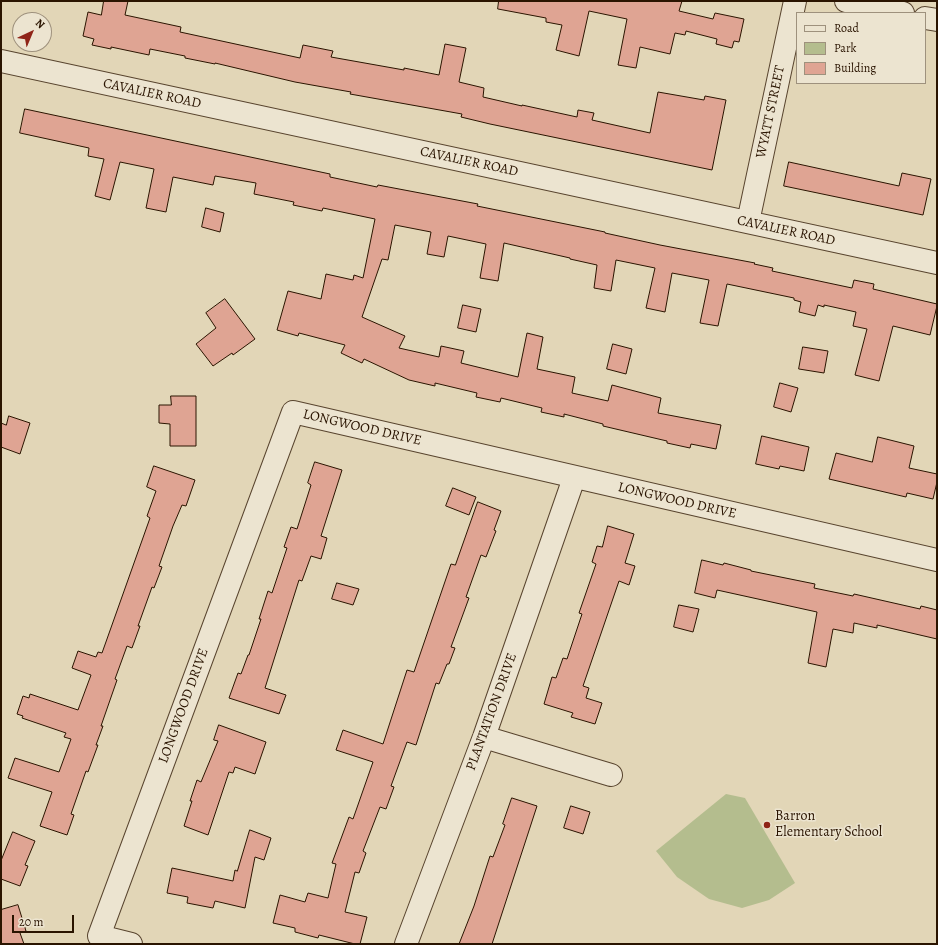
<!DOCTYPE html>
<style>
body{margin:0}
#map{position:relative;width:938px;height:945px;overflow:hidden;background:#e2d6b7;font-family:Alegreya,serif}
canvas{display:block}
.frame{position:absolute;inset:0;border:2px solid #2a1400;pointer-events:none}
.legend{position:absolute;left:796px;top:12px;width:130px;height:72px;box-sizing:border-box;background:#ece4d0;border:1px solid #9e917d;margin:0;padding:5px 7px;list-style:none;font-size:12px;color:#2a1400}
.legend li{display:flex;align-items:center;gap:8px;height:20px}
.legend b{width:20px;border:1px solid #9e917d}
.north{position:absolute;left:12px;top:12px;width:40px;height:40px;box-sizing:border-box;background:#ece4d0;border:1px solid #9e917d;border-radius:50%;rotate:44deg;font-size:11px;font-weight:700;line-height:16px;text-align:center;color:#2a1400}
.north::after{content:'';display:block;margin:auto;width:14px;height:18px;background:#8f2418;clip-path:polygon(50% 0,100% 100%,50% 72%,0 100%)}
.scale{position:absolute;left:12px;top:915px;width:62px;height:18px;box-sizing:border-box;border:2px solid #2a1400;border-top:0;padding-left:5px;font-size:12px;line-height:14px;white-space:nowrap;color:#2a1400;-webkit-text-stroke:3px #ece4d0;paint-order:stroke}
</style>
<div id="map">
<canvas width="938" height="945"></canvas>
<div class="frame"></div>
<ul class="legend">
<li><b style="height:5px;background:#ece4d0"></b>Road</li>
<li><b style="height:11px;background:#b4bd8e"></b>Park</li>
<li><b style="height:11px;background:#dfa493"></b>Building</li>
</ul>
<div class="north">N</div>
<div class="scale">20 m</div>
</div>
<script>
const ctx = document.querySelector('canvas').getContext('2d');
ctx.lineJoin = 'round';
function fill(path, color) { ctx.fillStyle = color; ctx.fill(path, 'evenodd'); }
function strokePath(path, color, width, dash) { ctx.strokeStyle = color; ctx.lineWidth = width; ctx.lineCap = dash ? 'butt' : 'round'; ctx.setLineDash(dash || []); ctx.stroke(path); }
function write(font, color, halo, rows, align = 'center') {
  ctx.font = font + ' Alegreya,serif'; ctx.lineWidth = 3; ctx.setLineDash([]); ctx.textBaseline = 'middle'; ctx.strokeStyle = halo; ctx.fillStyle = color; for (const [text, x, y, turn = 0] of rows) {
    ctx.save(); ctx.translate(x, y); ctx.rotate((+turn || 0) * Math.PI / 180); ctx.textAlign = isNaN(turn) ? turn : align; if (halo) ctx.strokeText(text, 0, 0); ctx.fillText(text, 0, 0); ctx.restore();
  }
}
fill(new Path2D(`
 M 726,794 L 745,798 L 795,883 L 769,900 L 742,908 L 709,899 L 677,877 L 656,851 Z`), '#b4bd8e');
const building = new Path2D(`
 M 104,1 L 128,1 L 125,15 L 181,27 L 180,32 L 300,58 L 303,45 L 333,51 L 331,57 L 404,70 L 404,68 L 439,75 L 445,44 L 466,48 L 459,82 L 484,88 L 483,97 L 522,106 L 522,105 L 577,117 L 578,110 L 594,113 L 592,120 L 650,133 L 658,92 L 704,100 L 705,96 L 726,100 L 712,170 L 490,124 L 461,117 L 462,114 L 350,94 L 351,92 L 295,82 L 215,63 L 215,64 L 185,58 L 185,56 L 150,49 L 149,55 L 111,47 L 111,49 L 92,45 L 94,39 L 83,36 L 88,12 L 101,15 Z
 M 499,1 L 682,1 L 679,11 L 713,19 L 715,13 L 744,19 L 739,42 L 734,41 L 732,48 L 716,44 L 717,39 L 686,31 L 685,35 L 675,33 L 670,54 L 640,47 L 636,68 L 618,65 L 627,19 L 589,11 L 579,56 L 556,50 L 562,25 L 546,22 L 546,18 L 498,9 Z
 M 25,109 L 330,174 L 330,177 L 377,187 L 378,185 L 478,204 L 477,206 L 605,232 L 605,233 L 660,245 L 755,263 L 754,264 L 773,268 L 772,271 L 852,288 L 854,280 L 874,284 L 873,289 L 937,304 L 937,306 L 930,335 L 893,326 L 879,381 L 855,375 L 867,329 L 853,326 L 856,312 L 824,305 L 824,307 L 818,305 L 815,316 L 799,312 L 801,302 L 794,300 L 794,298 L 727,284 L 718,326 L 700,323 L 709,280 L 672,273 L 665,312 L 646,308 L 655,268 L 616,260 L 611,291 L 594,288 L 597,265 L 570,259 L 570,258 L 504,243 L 498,281 L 480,278 L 486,244 L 448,236 L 444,257 L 427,254 L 431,232 L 395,225 L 388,260 L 382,259 L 362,317 L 405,336 L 399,348 L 439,357 L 441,346 L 464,351 L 461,363 L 518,377 L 527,333 L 543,337 L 537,369 L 575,377 L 572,393 L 608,401 L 612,385 L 661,398 L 658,413 L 721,425 L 716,449 L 691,444 L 690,448 L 667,443 L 667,441 L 603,426 L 603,424 L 564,414 L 564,417 L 541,412 L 542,408 L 501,398 L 500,402 L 476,397 L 477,393 L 435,383 L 435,386 L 409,380 L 364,359 L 362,363 L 341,353 L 345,345 L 299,333 L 298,336 L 277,330 L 288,291 L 321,299 L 326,274 L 353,280 L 354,275 L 363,278 L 375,219 L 323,208 L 322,211 L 293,205 L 294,202 L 254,194 L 256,183 L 215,176 L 213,185 L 173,177 L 166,212 L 146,208 L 154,169 L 120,162 L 110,200 L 95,196 L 104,159 L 88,156 L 89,148 L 20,133 Z
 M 789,162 L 899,186 L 902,173 L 931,179 L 923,215 L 784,186 Z
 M 206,208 L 224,213 L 220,232 L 202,227 Z
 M 225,299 L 255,339 L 233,355 L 232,353 L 213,366 L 196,344 L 216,328 L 206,313 Z
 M 463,305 L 481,309 L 476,332 L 458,328 Z
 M 613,344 L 632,349 L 626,374 L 607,369 Z
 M 803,347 L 828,351 L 824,373 L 799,369 Z
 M 780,383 L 798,388 L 791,412 L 774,407 Z
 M 171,396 L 196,396 L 196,446 L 170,446 L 170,424 L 159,423 L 159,405 L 171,405 Z
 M 9,416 L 30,423 L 20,454 L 1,447 L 1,423 L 6,425 Z
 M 762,436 L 809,447 L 804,471 L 780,466 L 779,469 L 756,464 Z
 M 878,437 L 914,446 L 909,468 L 937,474 L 937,482 L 933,499 L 907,493 L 906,497 L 829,479 L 836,453 L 872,462 Z
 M 315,462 L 342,470 L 321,536 L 327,538 L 321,559 L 311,556 L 302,581 L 299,580 L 265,688 L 286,695 L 279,714 L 229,698 L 238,673 L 241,674 L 248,655 L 249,655 L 261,619 L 259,619 L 268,591 L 272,593 L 287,548 L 284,547 L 291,527 L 297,529 L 311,485 L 308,483 Z
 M 154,466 L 195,480 L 186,506 L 182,505 L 173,526 L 159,566 L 162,567 L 154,588 L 152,587 L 138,626 L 140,626 L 132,648 L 127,646 L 115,679 L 117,680 L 101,726 L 103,726 L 96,745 L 98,745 L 88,772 L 86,771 L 71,814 L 74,815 L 67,835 L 40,826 L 52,792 L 8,778 L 15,758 L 59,772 L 71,739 L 64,737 L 66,733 L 22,718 L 23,716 L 17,714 L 23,696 L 29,698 L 30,694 L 78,710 L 91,675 L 72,668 L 78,651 L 96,657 L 98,652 L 102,653 L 150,518 L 147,516 L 156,491 L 147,487 Z
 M 453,488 L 476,497 L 469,515 L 446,506 Z
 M 478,502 L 501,511 L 494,530 L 496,531 L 486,557 L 481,555 L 466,597 L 469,598 L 451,647 L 455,648 L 449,664 L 447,664 L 439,684 L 436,683 L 416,745 L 407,742 L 391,786 L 394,787 L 386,809 L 380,807 L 363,851 L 366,853 L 359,873 L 355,872 L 345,912 L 367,917 L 360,944 L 355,944 L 319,935 L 318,938 L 295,932 L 295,928 L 273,923 L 280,895 L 305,902 L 308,893 L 328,898 L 336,864 L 332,863 L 349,817 L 353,819 L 373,762 L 336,750 L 343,730 L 383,744 L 407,670 L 414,672 L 451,564 L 455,565 Z
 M 608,526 L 634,534 L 625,563 L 635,566 L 629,585 L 619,581 L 583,686 L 589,688 L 586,698 L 602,703 L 595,724 L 571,717 L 573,713 L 544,704 L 552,677 L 556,678 L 563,658 L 567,659 L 582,614 L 579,613 L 596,564 L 592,562 L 597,546 L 602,547 Z
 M 702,560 L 723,565 L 724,563 L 751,570 L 751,571 L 815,584 L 814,588 L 853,596 L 854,594 L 920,609 L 921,606 L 937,610 L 937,639 L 877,625 L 877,628 L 854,623 L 853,633 L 833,629 L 826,667 L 808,663 L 817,612 L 717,590 L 715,598 L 695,593 Z
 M 337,583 L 359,589 L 353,605 L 332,599 Z
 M 679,605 L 699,609 L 693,632 L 674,627 Z
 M 219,725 L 266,742 L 255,774 L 235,767 L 233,773 L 229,772 L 208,835 L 184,826 L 192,801 L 190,801 L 197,780 L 201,782 L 218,741 L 214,740 Z
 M 512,798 L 537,806 L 492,944 L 459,944 L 474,906 L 490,856 L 493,857 L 505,825 L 503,824 Z
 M 571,806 L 590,812 L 583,834 L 564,828 Z
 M 250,830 L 271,838 L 264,860 L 255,857 L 245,908 L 215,901 L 213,908 L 187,903 L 188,897 L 167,893 L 172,868 L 233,881 L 235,870 L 237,871 Z
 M 13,832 L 35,841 L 25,865 L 28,866 L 20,886 L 1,879 L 1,861 Z
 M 18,905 L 26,931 L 20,933 L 24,944 L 1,944 L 1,910 Z`);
fill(building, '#dfa493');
strokePath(building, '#2a1400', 1);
const minor = new Path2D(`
 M 846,1 L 903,13
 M 925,18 L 937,20
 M 1,61 L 937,263
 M 748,222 L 795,1
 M 484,737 L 611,775
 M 131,944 L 99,936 L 293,412 L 937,560
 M 406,944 L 484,737 L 574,478`);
strokePath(minor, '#58442e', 24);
strokePath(minor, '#ece4d0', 22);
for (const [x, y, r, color] of [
 [767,825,4,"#8f2418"]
]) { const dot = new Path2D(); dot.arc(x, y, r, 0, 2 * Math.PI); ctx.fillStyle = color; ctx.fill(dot); strokePath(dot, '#ece4d0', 1.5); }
write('14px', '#2a1400', '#ece4d0', [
 ["CAVALIER ROAD",152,94,12],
 ["WYATT STREET",771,112,-78],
 ["CAVALIER ROAD",469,162,12],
 ["CAVALIER ROAD",786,231,12],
 ["LONGWOOD DRIVE",362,428,13],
 ["LONGWOOD DRIVE",677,501,13],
 ["LONGWOOD DRIVE",184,706,-70],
 ["PLANTATION DRIVE",492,712,-70]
]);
write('14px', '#2a1400', '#ece4d0', [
 ["Barron",775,817],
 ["Elementary School",775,833]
], 'left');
</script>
